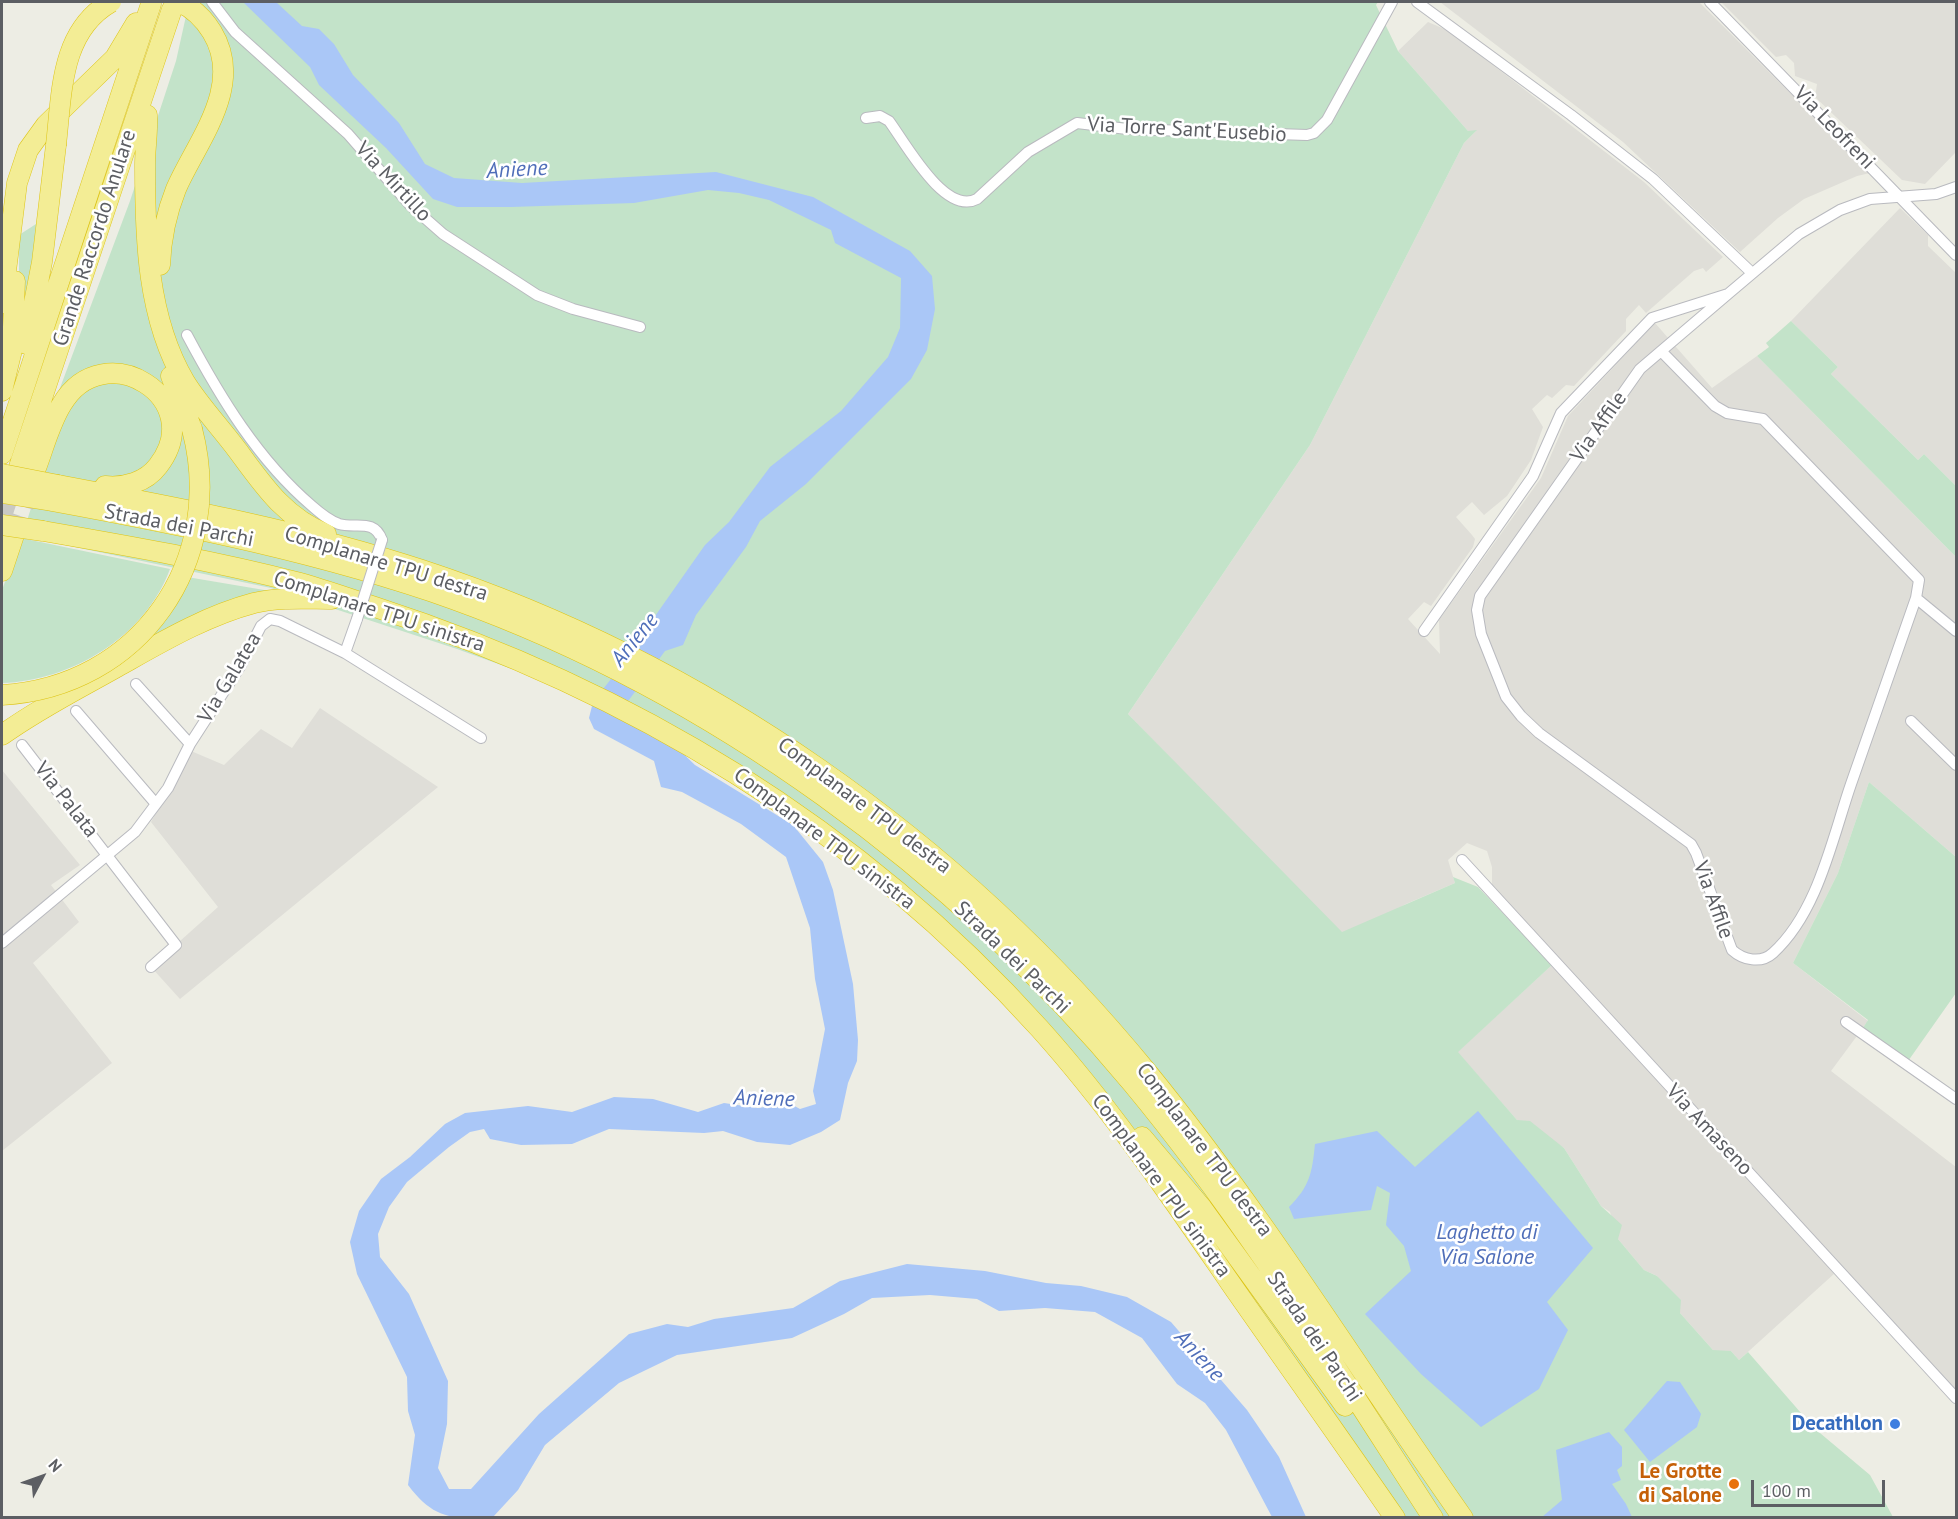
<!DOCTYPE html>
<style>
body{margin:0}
#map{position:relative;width:1958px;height:1519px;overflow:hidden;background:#edede4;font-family:"PT Sans",sans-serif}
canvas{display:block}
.frame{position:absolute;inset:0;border:3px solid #5c5e63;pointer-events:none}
.north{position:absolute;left:12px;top:1447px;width:60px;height:60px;-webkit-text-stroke:4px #fff;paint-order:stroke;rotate:49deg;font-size:16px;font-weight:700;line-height:24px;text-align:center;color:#5c5e63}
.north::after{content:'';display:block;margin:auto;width:21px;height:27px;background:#5c5e63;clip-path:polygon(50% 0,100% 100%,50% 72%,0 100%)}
.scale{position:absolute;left:1751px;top:1480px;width:134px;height:27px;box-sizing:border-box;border:3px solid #5c5e63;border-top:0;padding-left:8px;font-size:18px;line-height:21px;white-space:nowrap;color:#5c5e63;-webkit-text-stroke:4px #fff;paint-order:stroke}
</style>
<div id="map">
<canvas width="1958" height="1519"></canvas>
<div class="frame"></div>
<div class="north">N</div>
<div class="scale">100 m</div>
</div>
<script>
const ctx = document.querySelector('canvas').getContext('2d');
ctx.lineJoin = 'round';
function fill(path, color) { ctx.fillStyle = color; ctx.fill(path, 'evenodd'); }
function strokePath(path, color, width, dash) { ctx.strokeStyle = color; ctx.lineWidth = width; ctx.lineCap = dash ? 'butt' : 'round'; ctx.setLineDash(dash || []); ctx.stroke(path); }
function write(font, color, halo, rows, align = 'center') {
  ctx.font = font + ' "PT Sans",sans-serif'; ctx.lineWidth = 5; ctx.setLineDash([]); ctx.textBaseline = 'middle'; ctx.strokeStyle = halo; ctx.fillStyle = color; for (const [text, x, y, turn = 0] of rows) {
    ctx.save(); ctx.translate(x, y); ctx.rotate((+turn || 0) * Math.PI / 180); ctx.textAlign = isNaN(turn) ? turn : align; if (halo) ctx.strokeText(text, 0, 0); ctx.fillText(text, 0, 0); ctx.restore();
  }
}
fill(new Path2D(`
 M 1440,2 L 1699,2 L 1870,173 L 1857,176 L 1804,199 L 1778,218 L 1740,252 L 1623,142 Z
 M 1721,2 L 1956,2 L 1956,152 L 1925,184 L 1902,180 L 1815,97 L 1817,84 L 1795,76 L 1794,63 L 1786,55 L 1776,57 Z
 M 1428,22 L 1449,31 L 1644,182 L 1723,257 L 1706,272 L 1703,268 L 1694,271 L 1646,313 L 1639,305 L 1626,319 L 1626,331 L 1574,386 L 1566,385 L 1552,398 L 1547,395 L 1532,409 L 1543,427 L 1531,460 L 1507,496 L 1484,515 L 1472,502 L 1456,517 L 1472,535 L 1475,539 L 1473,547 L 1431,606 L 1424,602 L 1408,619 L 1440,654 L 1439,620 L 1541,478 L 1568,416 L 1655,323 L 1712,388 L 1757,356 L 1956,557 L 1956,857 L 1869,782 L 1838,873 L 1793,963 L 1868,1021 L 1831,1071 L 1956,1167 L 1956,1390 L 1492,886 L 1492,867 L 1487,851 L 1467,843 L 1448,860 L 1455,883 L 1406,904 L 1343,938 L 1128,714 L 1310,445 L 1464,143 L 1476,131 L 1468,131 L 1398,51 Z
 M 1900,208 L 1928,235 L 1928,246 L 1956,273 L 1956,486 L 1924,454 L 1918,460 L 1831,374 L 1838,367 L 1791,321 Z
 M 320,708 L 438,787 L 180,999 L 151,967 L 218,907 L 151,822 L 191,751 L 224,765 L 261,729 L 292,748 Z
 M 2,770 L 80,865 L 51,885 L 79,922 L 33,963 L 112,1063 L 2,1151 Z
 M 1552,965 L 1835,1273 L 1739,1360 L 1731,1351 L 1714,1351 L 1680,1313 L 1657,1276 L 1644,1270 L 1618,1239 L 1610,1212 L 1601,1206 L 1564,1148 L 1517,1120 L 1457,1052 Z`), '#dfded8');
fill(new Path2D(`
 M 195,2 L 1378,2 L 1376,5 L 1398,51 L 1468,131 L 1477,130 L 1464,143 L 1310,445 L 1128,714 L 1342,932 L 1455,883 L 1453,877 L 1478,887 L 1552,965 L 1458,1052 L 1517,1120 L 1530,1121 L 1564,1148 L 1601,1206 L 1622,1225 L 1618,1239 L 1644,1270 L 1657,1276 L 1681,1300 L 1680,1313 L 1713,1350 L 1731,1351 L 1739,1360 L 1748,1352 L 1814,1428 L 1870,1475 L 1893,1517 L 1389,1517 L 1102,1114 L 1007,1002 L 864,872 L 797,824 L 637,721 L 573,691 L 457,649 L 271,588 L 22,536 L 43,471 L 57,396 L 130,201 L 176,61 L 186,16 Z
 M 36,224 L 33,273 L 19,320 L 19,235 Z
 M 1791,321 L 1838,367 L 1831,374 L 1918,460 L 1924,454 L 1956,486 L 1956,557 L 1757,356 L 1769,347 L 1766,343 Z
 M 21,538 L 170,569 C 145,637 71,681 2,683 L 2,590 Z
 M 187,577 L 282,593 L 126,654 Z
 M 1869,782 L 1956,857 L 1956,993 L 1906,1064 L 1861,1031 L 1868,1020 L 1793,963 L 1838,873 Z`), '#c3e3c9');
fill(new Path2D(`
 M 243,2 L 276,2 L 302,26 L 319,29 L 334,44 L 353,75 L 399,123 L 425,164 L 454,178 L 522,183 L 716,172 L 813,197 L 910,251 L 932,276 L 935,309 L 927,350 L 911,379 L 806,484 L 760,521 L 746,547 L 696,615 L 683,645 L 665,651 L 623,708 L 671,742 L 695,765 L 793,825 L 823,862 L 833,890 L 853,984 L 858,1040 L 857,1061 L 848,1083 L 840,1120 L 821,1132 L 790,1145 L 757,1142 L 723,1131 L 704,1133 L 609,1129 L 572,1144 L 521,1145 L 490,1139 L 484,1129 L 470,1132 L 449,1147 L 407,1182 L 389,1207 L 378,1234 L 380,1257 L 409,1294 L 448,1381 L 447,1424 L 438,1468 L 449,1489 L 471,1489 L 539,1414 L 629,1334 L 667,1324 L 688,1327 L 714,1319 L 793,1308 L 840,1281 L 907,1264 L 985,1271 L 1046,1283 L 1081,1286 L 1127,1297 L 1171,1322 L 1247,1410 L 1279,1457 L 1306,1517 L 1272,1517 L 1226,1430 L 1205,1403 L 1177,1384 L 1142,1338 L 1095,1312 L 1045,1308 L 999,1311 L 977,1299 L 930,1295 L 872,1298 L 844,1314 L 792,1338 L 677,1355 L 619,1383 L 545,1445 L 518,1490 L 493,1517 C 450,1519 434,1519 408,1485 L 415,1435 L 408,1411 L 407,1377 L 357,1274 L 350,1242 L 359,1211 L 381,1179 L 410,1157 L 445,1124 L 465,1113 L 528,1106 L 572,1112 L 614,1097 L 653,1099 L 698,1112 L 724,1103 L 758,1108 L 789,1103 L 800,1109 L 816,1104 L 813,1091 L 825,1029 L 815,979 L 810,928 L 786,857 L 741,824 L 682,792 L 661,787 L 654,761 L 594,729 L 589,718 L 593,702 L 629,656 L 643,643 L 653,619 L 705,545 L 729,522 L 770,467 L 841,411 L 888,357 L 900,328 L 901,278 L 835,243 L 831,230 L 769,200 L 739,193 L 708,190 L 634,203 L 511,207 L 457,207 L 433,199 L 386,148 L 319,85 L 310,67 Z
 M 1478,1111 L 1593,1248 L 1547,1302 L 1568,1330 L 1539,1389 L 1481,1427 L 1421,1374 L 1365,1314 L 1411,1271 L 1404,1246 L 1386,1225 L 1390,1193 L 1377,1186 L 1371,1210 L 1294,1219 L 1289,1207 C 1310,1186 1312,1173 1315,1144 L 1377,1131 L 1415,1167 Z
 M 1667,1381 L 1680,1382 L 1701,1414 L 1697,1427 L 1650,1462 L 1624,1430 Z
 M 1609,1432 L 1622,1447 L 1622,1466 L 1617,1470 L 1621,1480 L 1612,1484 L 1626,1504 L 1632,1517 L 1542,1517 L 1562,1500 L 1556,1450 Z`), '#aac7f7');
strokePath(new Path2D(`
 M 2,516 L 14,479
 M 14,535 L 32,481`), '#c9c9c4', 20, [20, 10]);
const street = new Path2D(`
 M 212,2 L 235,32 L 348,134 L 410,205 L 443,234 L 537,295 L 573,309 L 640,327
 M 1417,2 L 1571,115 L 1653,179 L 1751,272
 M 1710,2 L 1956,255
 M 866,118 L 880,116 L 889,121 C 906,144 945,216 977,199 L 1028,152 L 1077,123 L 1127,129 L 1307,135 L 1314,133 L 1327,120 L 1392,2
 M 187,335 C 220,397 258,460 312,506 C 320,513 328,520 339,524 C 356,529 374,518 382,540
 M 1661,351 L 1715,406 L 1727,413 L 1763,419 L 1919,580 L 1916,598 C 1894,660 1873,722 1851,784 C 1832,839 1818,912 1773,953 C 1761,964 1743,960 1732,950 L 1696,853 L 1691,844 L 1539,733 L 1521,716 L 1506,697 L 1481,634 L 1477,610 L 1480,596 L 1640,369 L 1728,294
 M 1916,598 L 1956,631
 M 1424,631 L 1533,476 L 1561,413 L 1652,318 L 1728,294 L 1799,234 L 1840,210 L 1870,199 L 1936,194 L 1956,187
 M 345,653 L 481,738
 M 136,684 L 190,744
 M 76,711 L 156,804
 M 1911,721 L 1956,765
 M 22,745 L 176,945 L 151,967
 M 1462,860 L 1956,1398
 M 2,943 L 135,832 L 168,788 L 190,744 L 241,665 L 261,626 L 270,619 L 280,621 L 345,653 L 357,619
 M 1846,1022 L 1956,1099`);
const highway = new Path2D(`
 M 147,115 C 148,132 145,148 145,165 C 145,238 147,318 185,382 C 200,406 221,428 238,451 C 263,485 285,518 326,534
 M 160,265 C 161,239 166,214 176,189 C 197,141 245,86 212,32 C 204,19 193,8 179,2
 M 2,303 L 17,183 L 28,150 L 46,125 L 115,58 L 136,23
 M 26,344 L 42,262 L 56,145
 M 171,376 L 192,429
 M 2,391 L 12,350 L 15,281
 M 2,454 L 151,4
 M 19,467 L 172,9
 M 36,468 C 44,447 50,423 62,404 C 104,333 210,399 158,466 C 146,482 125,488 105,486
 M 58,485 C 180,508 303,531 422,570 C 705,663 958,841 1147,1072 C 1262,1213 1358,1369 1463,1518
 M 52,501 C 188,526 322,553 453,599 C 714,693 955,870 1132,1083 C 1244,1218 1337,1370 1433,1518
 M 43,531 C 129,546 215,561 300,583 C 325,590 350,599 375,607 C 631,690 859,828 1040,1029 C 1110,1107 1169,1194 1229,1281 C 1284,1360 1340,1438 1395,1518
 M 2,571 L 14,535
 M 2,735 C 38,709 78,689 117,667 C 160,643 205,616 254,603 C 279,597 306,599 332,599
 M 1142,1137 L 1202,1208 L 1345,1406`);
strokePath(street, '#b9babf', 12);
strokePath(highway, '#ddc414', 21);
strokePath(street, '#fff', 10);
strokePath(highway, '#f3ed95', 20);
const streetBridge = new Path2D(`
 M 357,619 L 382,540`);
const highwayBridge = new Path2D(`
 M 56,145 C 62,93 60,31 111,2
 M 2,474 L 58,485
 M 2,493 L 52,501
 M 2,525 L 43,531
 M 2,695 C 139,687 227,562 192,429`);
strokePath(streetBridge, '#b9babf', 12, []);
strokePath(highwayBridge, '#ddc414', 21, []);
strokePath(streetBridge, '#fff', 10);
strokePath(highwayBridge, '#f3ed95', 20);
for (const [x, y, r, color] of [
 [1895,1424,6,"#3f7fe0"],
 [1734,1484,6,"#e8710a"]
]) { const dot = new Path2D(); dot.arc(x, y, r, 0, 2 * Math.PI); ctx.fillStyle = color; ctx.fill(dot); strokePath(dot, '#fff', 2); }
write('21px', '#5c5e63', '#fff', [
 ["Via Leofreni",1834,128,46],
 ["Via Torre Sant'Eusebio",1187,130,3],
 ["Via Mirtillo",393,182,47],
 ["Grande Raccordo Anulare",95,238,-72],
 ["Via Affile",1599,427,-55],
 ["Strada dei Parchi",179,526,11],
 ["Complanare TPU destra",386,564,17],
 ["Complanare TPU sinistra",379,612,18],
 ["Via Galatea",230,678,-59],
 ["Via Palata",66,800,52],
 ["Complanare TPU destra",864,806,37],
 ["Complanare TPU sinistra",824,839,37],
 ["Via Affile",1713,900,70],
 ["Strada dei Parchi",1012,958,44],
 ["Via Amaseno",1709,1130,47],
 ["Complanare TPU destra",1204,1150,53],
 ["Complanare TPU sinistra",1161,1186,54],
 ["Strada dei Parchi",1314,1337,56]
]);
write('bold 21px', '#366cbe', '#fff', [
 ["Decathlon",1883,1424]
], 'right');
write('bold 21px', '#c56008', '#fff', [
 ["Le Grotte",1722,1472],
 ["di Salone",1722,1496]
], 'right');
write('italic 22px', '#4f6eb9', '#fff', [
 ["Aniene",517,170,-3],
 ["Aniene",635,640,-51],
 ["Aniene",764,1099,2],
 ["Laghetto di",1487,1233],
 ["Via Salone",1487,1258],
 ["Aniene",1199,1356,47]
]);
</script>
